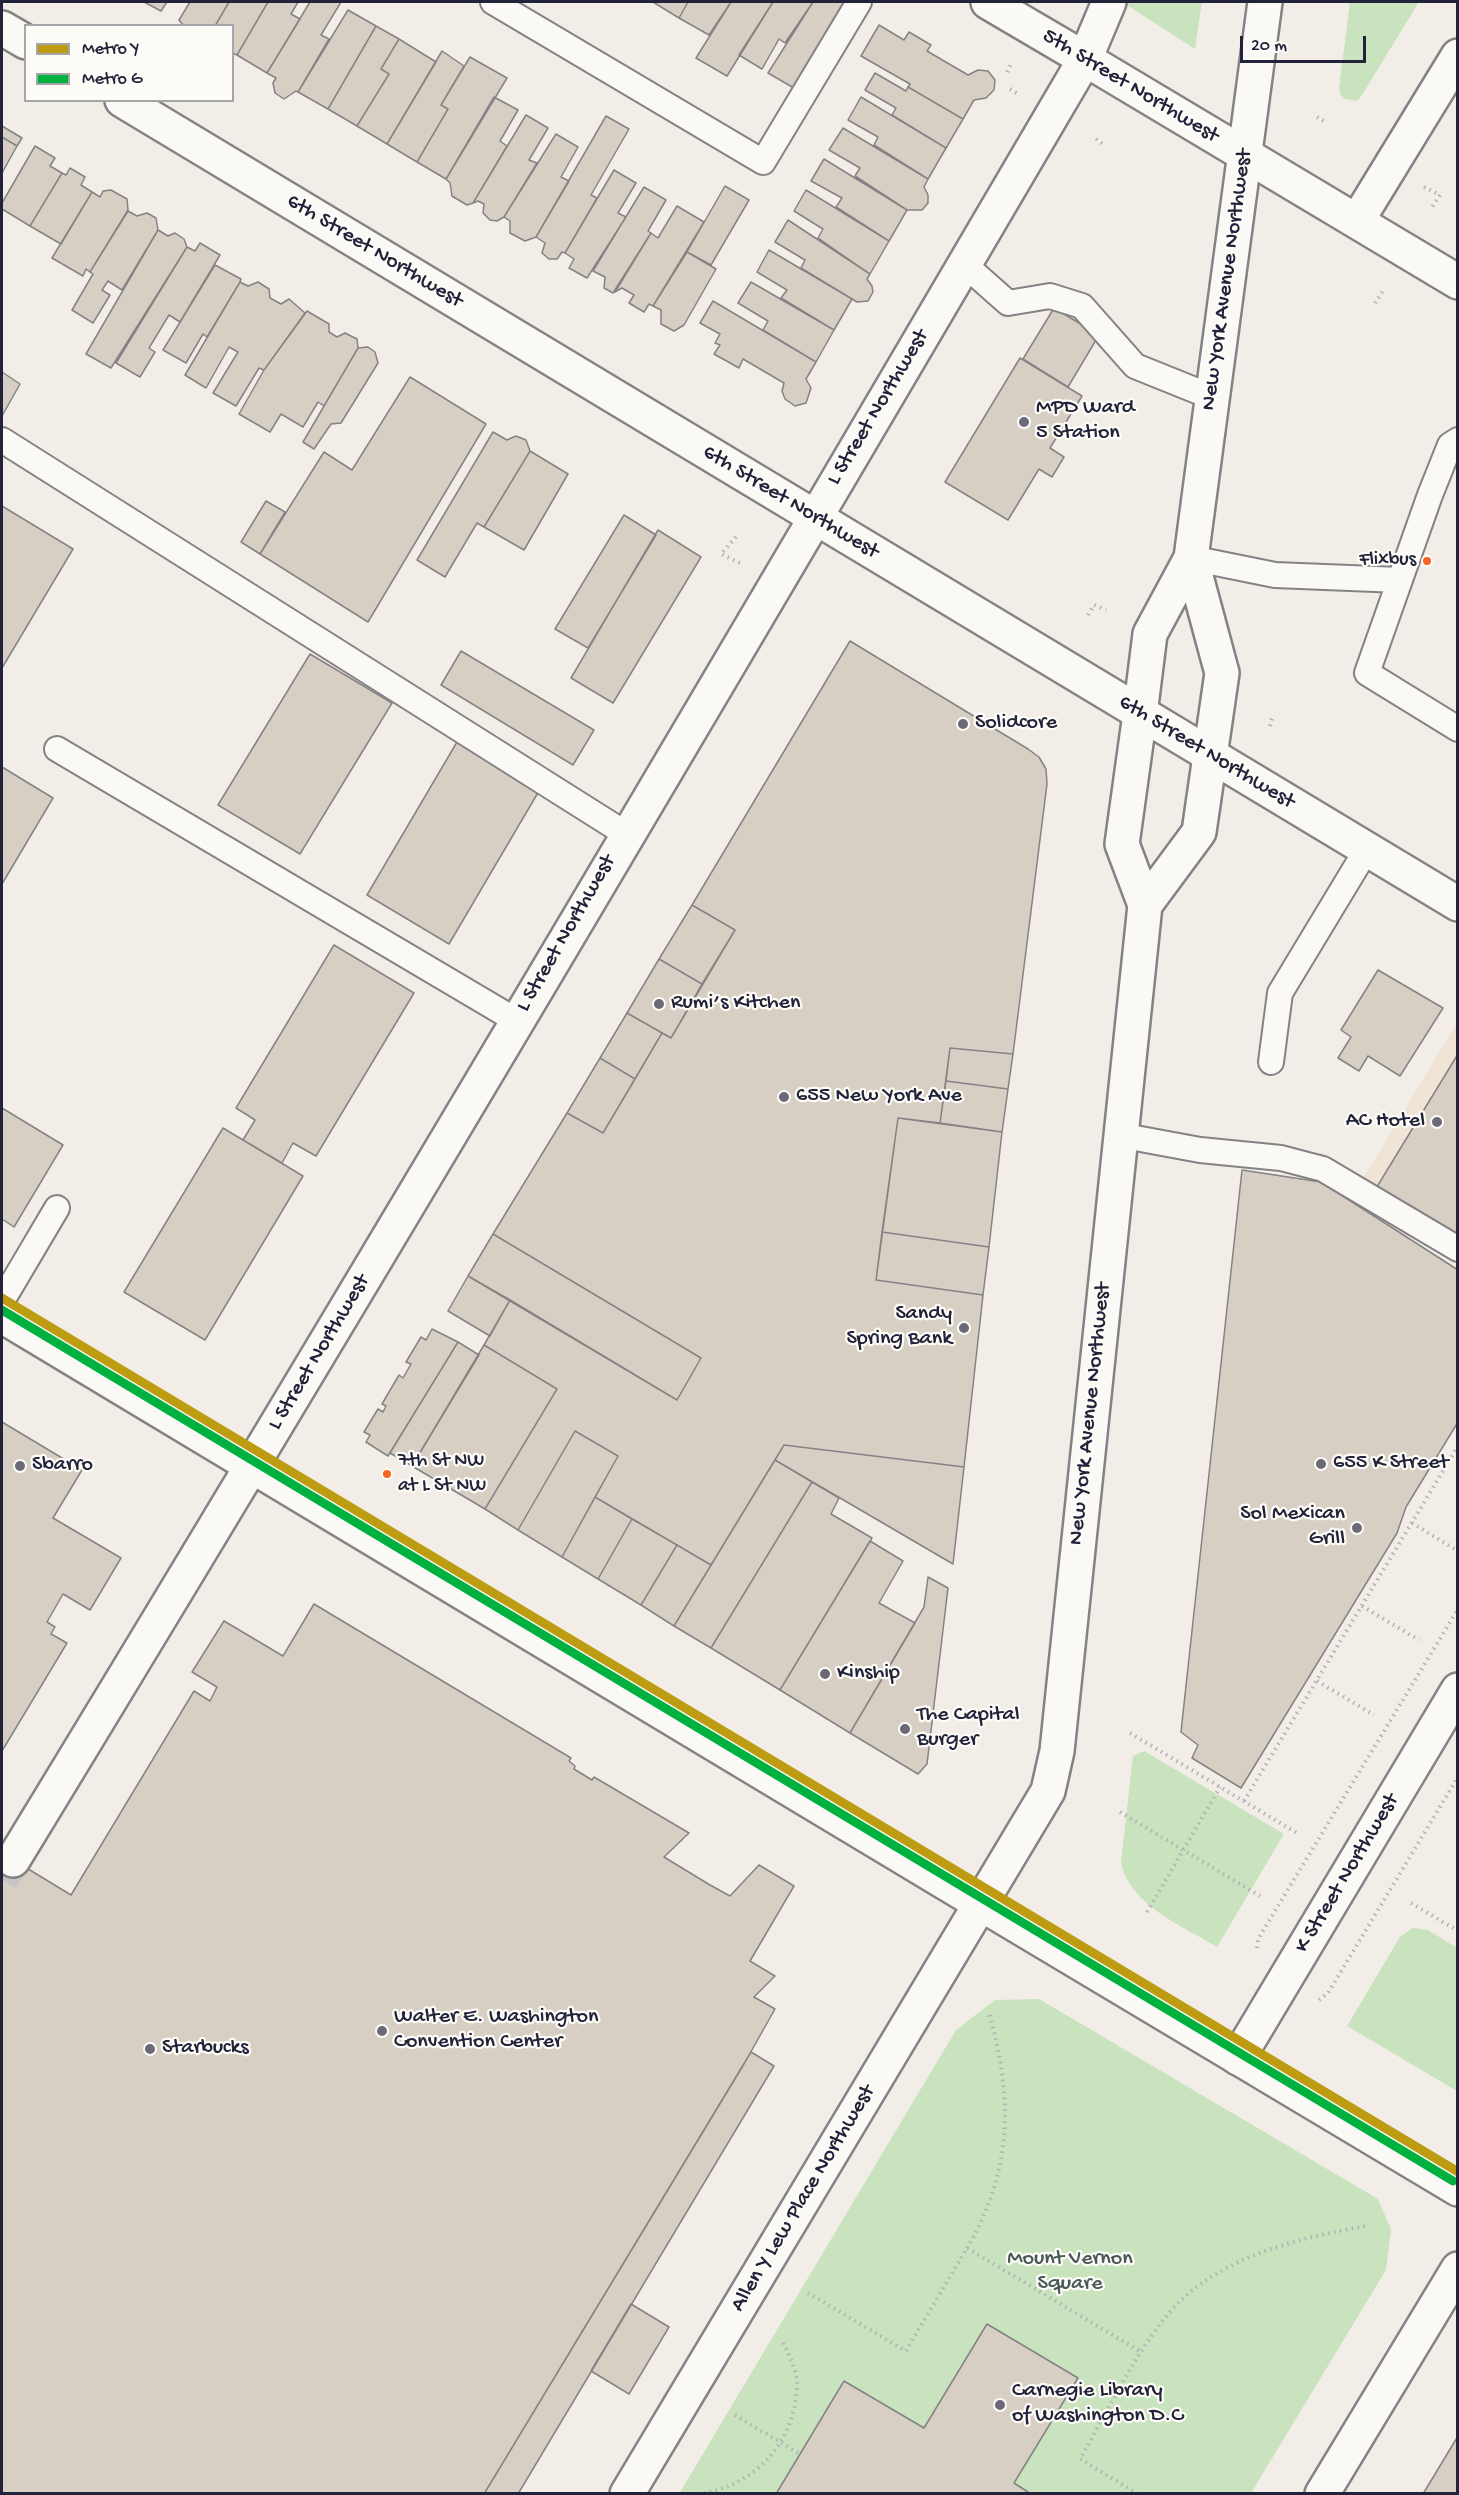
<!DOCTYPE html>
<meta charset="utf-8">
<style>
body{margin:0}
#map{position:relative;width:1459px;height:2495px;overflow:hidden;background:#f2ede7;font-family:"Gochi Hand",sans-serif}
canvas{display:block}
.frame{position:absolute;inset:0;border:3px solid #22223b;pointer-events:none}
.legend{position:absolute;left:24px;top:24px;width:210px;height:78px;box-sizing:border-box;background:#fdfcf7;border:2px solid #a5a5ac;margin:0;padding:8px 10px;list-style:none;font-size:18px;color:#22223b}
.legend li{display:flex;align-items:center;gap:12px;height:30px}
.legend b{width:30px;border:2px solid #a5a5ac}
.scale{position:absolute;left:1240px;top:36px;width:126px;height:27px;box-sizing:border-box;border:3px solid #22223b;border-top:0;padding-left:8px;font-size:18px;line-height:21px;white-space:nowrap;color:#22223b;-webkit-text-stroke:4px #fdfcf7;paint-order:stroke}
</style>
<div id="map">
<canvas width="1459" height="2495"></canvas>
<div class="frame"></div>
<ul class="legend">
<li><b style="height:8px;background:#bd9c12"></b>Metro Y</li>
<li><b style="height:8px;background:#00b140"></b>Metro G</li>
</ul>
<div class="scale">20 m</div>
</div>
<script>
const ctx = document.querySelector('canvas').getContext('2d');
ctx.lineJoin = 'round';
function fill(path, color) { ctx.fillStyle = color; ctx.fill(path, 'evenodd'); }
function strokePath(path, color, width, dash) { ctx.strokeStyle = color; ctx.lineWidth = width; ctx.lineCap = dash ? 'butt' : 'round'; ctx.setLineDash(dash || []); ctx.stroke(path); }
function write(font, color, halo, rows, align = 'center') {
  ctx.font = font + ' "Gochi Hand",sans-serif'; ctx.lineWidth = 4.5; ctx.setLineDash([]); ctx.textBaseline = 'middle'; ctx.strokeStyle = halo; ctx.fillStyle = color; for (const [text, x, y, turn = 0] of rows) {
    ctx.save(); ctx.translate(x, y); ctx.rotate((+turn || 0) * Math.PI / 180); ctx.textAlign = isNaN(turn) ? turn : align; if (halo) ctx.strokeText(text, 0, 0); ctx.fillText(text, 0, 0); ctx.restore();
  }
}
fill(new Path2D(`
 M 1457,1022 L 1457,1259 L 1354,1194 Z`), '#f0e4d6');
fill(new Path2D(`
 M 1127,2 L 1202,2 L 1195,49 L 1125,4 Z
 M 1350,2 L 1419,2 L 1362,95 L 1357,101 L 1345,99 L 1340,94 L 1339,88 Z
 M 1144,1751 L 1284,1834 L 1217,1947 C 1183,1926 1129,1905 1121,1862 L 1133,1756 Z
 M 1413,1928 L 1428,1930 L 1457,1948 L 1457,2091 L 1347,2026 L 1400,1937 Z
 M 1039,1999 L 1378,2199 L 1391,2229 L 1386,2270 L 1251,2493 L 679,2494 L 956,2030 L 995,2000 Z`), '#c8e3be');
const building = new Path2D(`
 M 144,2 L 167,2 L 161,11 Z
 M 190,2 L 229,2 L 215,26 L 184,26 L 179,20 Z
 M 229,2 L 268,2 L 237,55 L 232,53 L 232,26 L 215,26 Z
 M 268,2 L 298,2 L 291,14 L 300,19 L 267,73 L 237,55 Z
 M 310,2 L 341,2 L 321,35 L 329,39 L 298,92 L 296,91 L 284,99 L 275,93 L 273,83 L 276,78 L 267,73 Z
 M 653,2 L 688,2 L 679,18 Z
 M 688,2 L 731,2 L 709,35 L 679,18 Z
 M 731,2 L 773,2 L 727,76 L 696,58 Z
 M 773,2 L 813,2 L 785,43 L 779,39 L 762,69 L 739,55 Z
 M 813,2 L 850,2 L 799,91 L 768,73 Z
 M 348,10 L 376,26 L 328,109 L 298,92 Z
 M 879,25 L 904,40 L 909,32 L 931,45 L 927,51 L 968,75 L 978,70 L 988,71 L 995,80 L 994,90 L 986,98 L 974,100 L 963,119 L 908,87 L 910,84 L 861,56 Z
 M 376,26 L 399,39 L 381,69 L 389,74 L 357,126 L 328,109 Z
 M 399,39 L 436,62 L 387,144 L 357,126 L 389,74 L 381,69 Z
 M 442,51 L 464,66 L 441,105 L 448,109 L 417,162 L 387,144 Z
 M 470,57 L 507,78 L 446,179 L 417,162 L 448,109 L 441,105 Z
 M 875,73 L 906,91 L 908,87 L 963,119 L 946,148 L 892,115 L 896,108 L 865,90 Z
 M 494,97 L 518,110 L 500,141 L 507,146 L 473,203 L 467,205 L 452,196 L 450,183 L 446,179 Z
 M 861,97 L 946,148 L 928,179 L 874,145 L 878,137 L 848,120 Z
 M 526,115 L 548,128 L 529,160 L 537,163 L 504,217 L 497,221 L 490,220 L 483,213 L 484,204 L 478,201 L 473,203 Z
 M 606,116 L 629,129 L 591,195 L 597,198 L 565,253 L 562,252 L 557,259 L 549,259 L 542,253 L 545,243 L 536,237 Z
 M 2,126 L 22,138 L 17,146 L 2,137 Z
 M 843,128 L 928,179 L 924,187 L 928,195 L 928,203 L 922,210 L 907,210 L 855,176 L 860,168 L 829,150 Z
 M 556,134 L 578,147 L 561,177 L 569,181 L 536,237 L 525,241 L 510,233 L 510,221 L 504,217 Z
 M 2,137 L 17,146 L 2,173 Z
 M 35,146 L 55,158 L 50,166 L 62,173 L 30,226 L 2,209 L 2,203 Z
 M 824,159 L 907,210 L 889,241 L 836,207 L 842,198 L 811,181 Z
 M 70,168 L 85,177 L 81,185 L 92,192 L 61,244 L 30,226 L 62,173 L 66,175 Z
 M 614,170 L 636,183 L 618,213 L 626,217 L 587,278 L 569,268 L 574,259 L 565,253 Z
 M 725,186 L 749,200 L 711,265 L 687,252 Z
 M 644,187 L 666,200 L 648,231 L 651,233 L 613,293 L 604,288 L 605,277 L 593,271 Z
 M 111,190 L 127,199 L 128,210 L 90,272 L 86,269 L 83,276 L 52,258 L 92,192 L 100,197 L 103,191 Z
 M 806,190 L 889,241 L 870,274 L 818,238 L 823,229 L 794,211 Z
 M 677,206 L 704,222 L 653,306 L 649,304 L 644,312 L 629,303 L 634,295 L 622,288 L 615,292 L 651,233 L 658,238 Z
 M 128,211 L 137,216 L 147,213 L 156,218 L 158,230 L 122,290 L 108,281 L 102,290 L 110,295 L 93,323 L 72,310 L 93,274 L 90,272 Z
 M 788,220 L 870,274 L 867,279 L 872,286 L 873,292 L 868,301 L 857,302 L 801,268 L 805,260 L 775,242 Z
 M 158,230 L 168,236 L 175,233 L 184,239 L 187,247 L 111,368 L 86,354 Z
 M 200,243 L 220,255 L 180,322 L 169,315 L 149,348 L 155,352 L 140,377 L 116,363 L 187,247 L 195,251 Z
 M 769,250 L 852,299 L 834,330 L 781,298 L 787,290 L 757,272 Z
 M 687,252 L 716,269 L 684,325 L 674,331 L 661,324 L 661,310 L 653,306 Z
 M 215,265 L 241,279 L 240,282 L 207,337 L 203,334 L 186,363 L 163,350 Z
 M 240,282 L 248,286 L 258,282 L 269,289 L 270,298 L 281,304 L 289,299 L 305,313 L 264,370 L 259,368 L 236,406 L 213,393 L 238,352 L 229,347 L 206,388 L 185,375 Z
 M 751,282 L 834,330 L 816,362 L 763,330 L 768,321 L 738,303 Z
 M 713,301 L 816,362 L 806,379 L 811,388 L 806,403 L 795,406 L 785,399 L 782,391 L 784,383 L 743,359 L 739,368 L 714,354 L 720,345 L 715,343 L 720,334 L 700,323 Z
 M 1054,308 L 1099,335 L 1068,387 L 1023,359 Z
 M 307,311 L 329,324 L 329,332 L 337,337 L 345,333 L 357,339 L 358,348 L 324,406 L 318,402 L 303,427 L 281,414 L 270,432 L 239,414 L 264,370 Z
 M 368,347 L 375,352 L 378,363 L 341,423 L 331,424 L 314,449 L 303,442 L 358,348 Z
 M 1020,358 L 1082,396 L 1050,448 L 1064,457 L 1052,477 L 1039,469 L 1008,520 L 945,482 Z
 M 2,372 L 20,384 L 2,416 Z
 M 410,377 L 486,424 L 368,622 L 260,554 L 324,452 L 352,470 Z
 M 493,432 L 507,440 L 516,436 L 526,440 L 530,451 L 484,527 L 477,523 L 445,577 L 417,560 Z
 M 530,451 L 568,474 L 524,550 L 484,527 Z
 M 266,501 L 285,512 L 260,554 L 241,542 Z
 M 2,506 L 73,549 L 2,668 Z
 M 624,515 L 656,535 L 588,648 L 555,629 Z
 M 658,530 L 701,557 L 613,703 L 571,678 Z
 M 850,641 L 1028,749 L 1039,757 L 1046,769 L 1047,784 L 1013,1054 L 950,1048 L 940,1123 L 898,1118 L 876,1280 L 983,1295 L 964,1467 L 784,1445 L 711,1565 L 595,1497 L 618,1456 L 575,1431 L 518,1530 L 485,1509 L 557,1389 L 484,1345 L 510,1300 L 677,1400 L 701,1358 L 493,1234 L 567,1113 L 603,1133 L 662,1033 L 671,1038 L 735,930 L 692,905 Z
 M 461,651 L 594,730 L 573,765 L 441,685 Z
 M 310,654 L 392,703 L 300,854 L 218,805 Z
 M 457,742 L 539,791 L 449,944 L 367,895 Z
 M 2,767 L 53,798 L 2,884 Z
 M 692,905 L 735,930 L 702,984 L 659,959 Z
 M 334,945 L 414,993 L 316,1156 L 293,1143 L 282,1163 L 243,1140 L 255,1120 L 236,1108 Z
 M 659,959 L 702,984 L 671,1038 L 627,1013 Z
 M 1378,970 L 1443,1008 L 1400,1076 L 1368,1056 L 1359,1071 L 1338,1058 L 1351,1037 L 1341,1030 Z
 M 627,1013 L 662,1033 L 635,1079 L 600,1058 Z
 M 950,1048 L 1013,1054 L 1008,1089 L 946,1081 Z
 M 1458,1054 L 1458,1239 L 1375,1190 Z
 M 600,1058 L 635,1079 L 603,1133 L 567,1113 Z
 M 946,1081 L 1008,1089 L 1002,1132 L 940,1123 Z
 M 2,1108 L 63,1145 L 14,1227 L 2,1219 Z
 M 898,1118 L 1002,1132 L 989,1247 L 882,1232 Z
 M 223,1128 L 303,1176 L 205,1340 L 124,1292 Z
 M 1242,1170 L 1321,1182 L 1458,1270 L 1458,1422 L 1406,1507 L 1397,1533 L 1241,1788 L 1192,1758 L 1198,1745 L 1181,1732 Z
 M 882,1232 L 989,1247 L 983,1295 L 876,1280 Z
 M 493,1234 L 701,1358 L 677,1400 L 468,1276 Z
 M 468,1276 L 510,1300 L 490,1336 L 448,1311 Z
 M 432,1329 L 458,1342 L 388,1456 L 366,1442 L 370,1435 L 364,1432 L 378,1409 L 383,1412 L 386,1406 L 382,1404 L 399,1375 L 403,1378 L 411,1364 L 406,1362 L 421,1337 L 426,1340 Z
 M 458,1342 L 479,1355 L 412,1466 L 390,1453 Z
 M 484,1345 L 557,1389 L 485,1509 L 412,1466 Z
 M 2,1422 L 82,1470 L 53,1518 L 121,1558 L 90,1610 L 63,1594 L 47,1622 L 55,1627 L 51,1634 L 67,1643 L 2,1751 Z
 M 575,1431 L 618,1456 L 562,1557 L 518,1530 Z
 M 784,1445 L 964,1467 L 953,1564 L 775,1460 Z
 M 775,1460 L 812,1482 L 711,1648 L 674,1626 Z
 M 812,1482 L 839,1498 L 831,1514 L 872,1538 L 780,1690 L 711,1648 Z
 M 595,1497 L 632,1519 L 598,1579 L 562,1557 Z
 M 632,1519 L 677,1545 L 641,1605 L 598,1579 Z
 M 870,1541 L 903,1561 L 879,1603 L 915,1623 L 850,1733 L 780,1690 Z
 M 677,1545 L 711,1565 L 674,1626 L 641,1605 Z
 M 928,1577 L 948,1588 L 927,1764 L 918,1774 L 850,1733 L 924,1607 Z
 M 314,1604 L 571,1758 L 569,1761 L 575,1766 L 574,1769 L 592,1780 L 594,1777 L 689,1833 L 664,1857 L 710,1885 L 730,1896 L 759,1865 L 794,1886 L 750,1961 L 775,1976 L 754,1997 L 775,2009 L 744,2064 L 484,2494 L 2,2494 L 2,1853 L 71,1895 L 194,1691 L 210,1701 L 217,1687 L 192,1672 L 224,1621 L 283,1656 Z
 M 751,2052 L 774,2066 L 518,2494 L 484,2494 Z
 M 631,2304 L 669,2327 L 629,2394 L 591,2371 Z
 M 987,2324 L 1078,2378 L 1014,2483 L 1028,2492 L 1027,2494 L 776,2494 L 844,2381 L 924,2428 Z
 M 1458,2436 L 1458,2494 L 1423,2494 Z`);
fill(building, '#d8cfc4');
strokePath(building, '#848284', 1.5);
strokePath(new Path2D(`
 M 2,1880 L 13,1860`), '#c8c4c5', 33, [33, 16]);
const service = new Path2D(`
 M 493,2 L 763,162 L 859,2
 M 964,264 L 1008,303 L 1050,296 L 1082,306 L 1135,366 L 1212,397
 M 2,440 L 626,834
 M 1458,440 L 1450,445 L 1430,495 L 1367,673 L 1458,729
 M 1191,558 L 1275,575 L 1400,580
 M 57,749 L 517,1021
 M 1271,1062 L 1280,993 L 1367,849
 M 1119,1135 L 1200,1150 L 1281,1158 L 1323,1169 L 1458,1249
 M 2,1301 L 57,1208`);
const minor = new Path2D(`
 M 988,2 L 1085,59
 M 1357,221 L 1458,56`);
const tertiary = new Path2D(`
 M 1085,59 L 1458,282
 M 13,1860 C 377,1263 732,661 1085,59 L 1109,2`);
const secondary = new Path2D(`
 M 2,1316 L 981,1904
 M 1238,2058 L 1458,1690`);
const primary = new Path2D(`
 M 1145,905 L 1199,832 L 1210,756
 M 981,1904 L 1458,2189
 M 627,2494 L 1048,1791 L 1057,1751 L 1145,905 L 1122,844 L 1140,714
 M 1322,2494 L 1458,2269`);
const trunk = new Path2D(`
 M 2,28 L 26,42
 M 122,100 L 1458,904
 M 1191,558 L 1222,673 L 1210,756
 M 1140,714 L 1150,634 L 1191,558 L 1265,2`);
strokePath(service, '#848284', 28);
strokePath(minor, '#848284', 38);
strokePath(tertiary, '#848284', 38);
strokePath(secondary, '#848284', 38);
strokePath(primary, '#848284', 38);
strokePath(trunk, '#848284', 38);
strokePath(new Path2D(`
 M 1007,72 L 1011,64
 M 1010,89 L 1020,95
 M 1317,117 L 1326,122
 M 1096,139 L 1104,145
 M 1424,187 L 1440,195 L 1432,207
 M 1375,303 L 1383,291
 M 736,537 L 721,554 L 740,563
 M 1088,615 L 1094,605 L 1106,610
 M 1270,726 L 1272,718
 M 1412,1523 L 1458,1551
 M 1362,1606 L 1419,1640
 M 1317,1681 L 1374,1715
 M 1130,1733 L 1297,1833
 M 1244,1801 L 1458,1446
 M 1120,1812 L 1260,1896
 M 1411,1903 L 1458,1931
 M 1147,1912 L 1220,1787
 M 1257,1948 L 1258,1939 L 1458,1609
 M 1319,2000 L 1328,1993 L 1458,1777
 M 967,2248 C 1013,2170 1013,2098 989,2013
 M 808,2293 L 906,2351 L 967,2248 L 1141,2352
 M 735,2415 L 800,2454
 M 698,2494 C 754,2487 794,2444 797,2387 C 798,2371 788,2353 781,2339
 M 1138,2494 L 1080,2459 C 1108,2410 1133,2357 1168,2314 C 1216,2257 1298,2238 1366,2226`), '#b2b2b3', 4, [1.5, 4.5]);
strokePath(service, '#faf9f6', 24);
strokePath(minor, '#faf9f6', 33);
strokePath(tertiary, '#faf9f6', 33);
strokePath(secondary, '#faf9f6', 33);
strokePath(primary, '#faf9f6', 33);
strokePath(trunk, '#faf9f6', 33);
strokePath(new Path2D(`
 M 2,1298 L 1458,2172`), '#bd9c12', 9);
strokePath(new Path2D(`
 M 2,1310 L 1453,2181`), '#00b140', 9);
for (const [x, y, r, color] of [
 [1024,422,6,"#6b6977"],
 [1427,561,5,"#f26522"],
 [963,724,6,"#6b6977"],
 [659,1004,6,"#6b6977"],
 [784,1097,6,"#6b6977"],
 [1437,1122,6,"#6b6977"],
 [964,1328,6,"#6b6977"],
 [1321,1464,6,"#6b6977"],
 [20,1466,6,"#6b6977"],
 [387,1474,5,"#f26522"],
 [1357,1528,6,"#6b6977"],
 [825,1674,6,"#6b6977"],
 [905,1729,6,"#6b6977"],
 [382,2031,6,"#6b6977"],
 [150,2049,6,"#6b6977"],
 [1000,2405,6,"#6b6977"]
]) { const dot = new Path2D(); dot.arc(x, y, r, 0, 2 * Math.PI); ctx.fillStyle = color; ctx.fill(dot); strokePath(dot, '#fdfcf7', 2); }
write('20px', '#22223b', '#fdfcf7', [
 ["Flixbus",1416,561],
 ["7th St NW",398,1462,"left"],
 ["at L St NW",398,1487,"left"]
], 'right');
write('22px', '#22223b', '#fdfcf7', [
 ["5th Street Northwest",1130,87,31],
 ["6th Street Northwest",374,252,31],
 ["New York Avenue Northwest",1228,280,-82],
 ["L Street Northwest",879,408,-59],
 ["6th Street Northwest",790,503,31],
 ["6th Street Northwest",1206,753,31],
 ["L Street Northwest",567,934,-60],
 ["L Street Northwest",320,1353,-59],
 ["New York Avenue Northwest",1091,1414,-84],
 ["K Street Northwest",1348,1874,-59],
 ["Allen Y Lew Place Northwest",804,2199,-59]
]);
write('22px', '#22223b', '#fdfcf7', [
 ["MPD Ward",1036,409],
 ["5 Station",1036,434],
 ["Solidcore",975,724],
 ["Rumi’s Kitchen",671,1004],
 ["655 New York Ave",796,1097],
 ["AC Hotel",1425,1122,"right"],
 ["Sandy",952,1315,"right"],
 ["Spring Bank",952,1340,"right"],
 ["655 K Street",1333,1464],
 ["Sbarro",32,1466],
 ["Sol Mexican",1345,1515,"right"],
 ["Grill",1345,1540,"right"],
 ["Kinship",837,1674],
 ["The Capital",917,1716],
 ["Burger",917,1741],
 ["Walter E. Washington",394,2018],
 ["Convention Center",394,2043],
 ["Starbucks",162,2049],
 ["Carnegie Library",1012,2392],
 ["of Washington D.C",1012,2417]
], 'left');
write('22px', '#495958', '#fdfcf7', [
 ["Mount Vernon",1070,2260],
 ["Square",1070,2285]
]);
</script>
